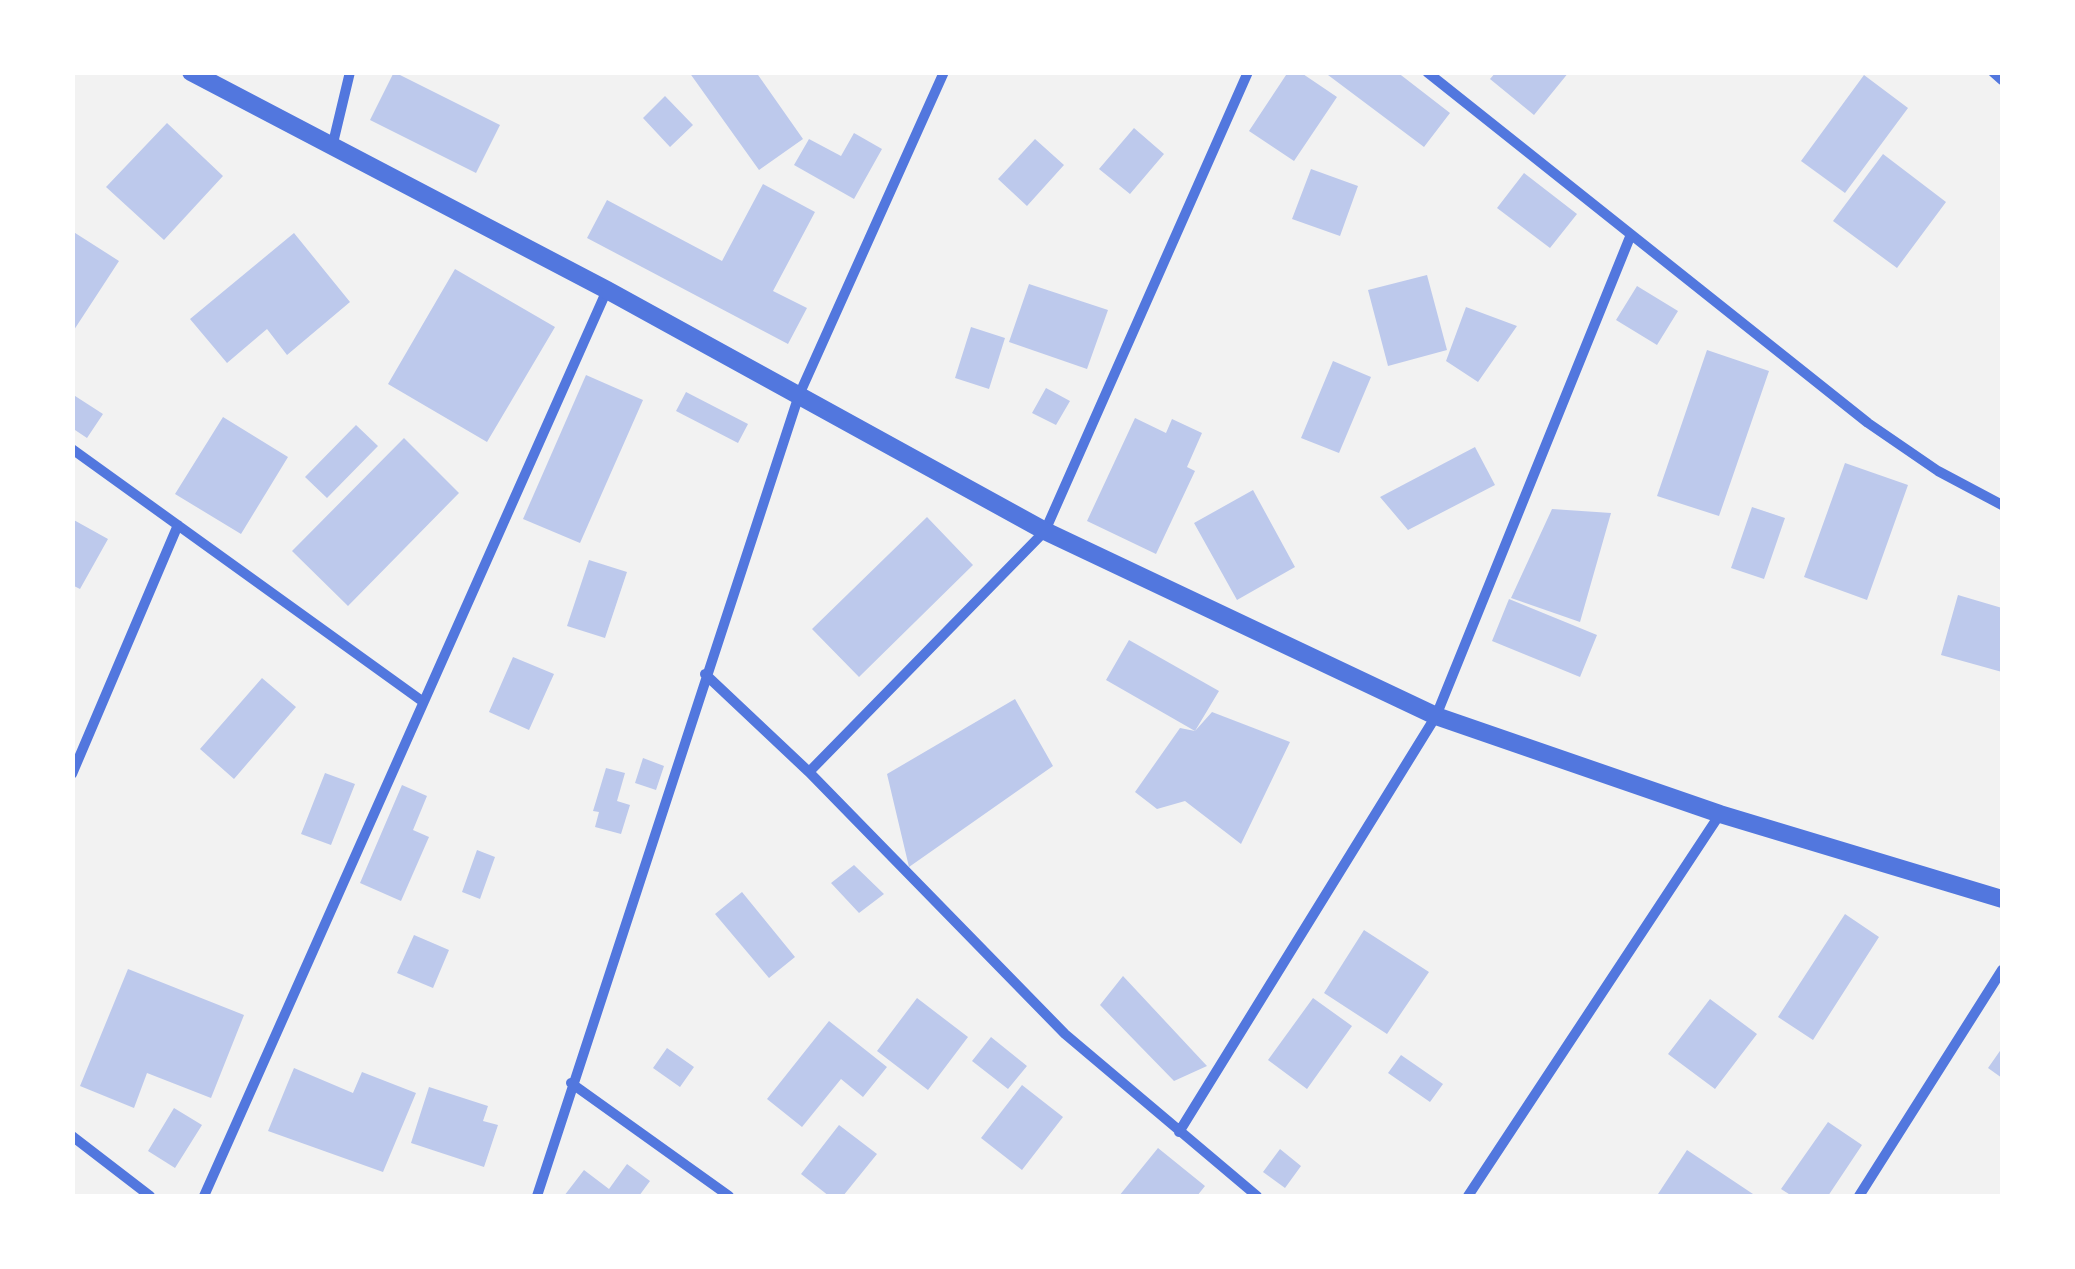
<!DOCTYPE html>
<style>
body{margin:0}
#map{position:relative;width:2075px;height:1269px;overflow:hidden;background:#f2f2f2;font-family:"PT Sans",sans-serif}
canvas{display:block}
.frame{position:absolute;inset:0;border:75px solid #fff;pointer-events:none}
</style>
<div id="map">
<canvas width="2075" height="1269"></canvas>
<div class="frame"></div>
</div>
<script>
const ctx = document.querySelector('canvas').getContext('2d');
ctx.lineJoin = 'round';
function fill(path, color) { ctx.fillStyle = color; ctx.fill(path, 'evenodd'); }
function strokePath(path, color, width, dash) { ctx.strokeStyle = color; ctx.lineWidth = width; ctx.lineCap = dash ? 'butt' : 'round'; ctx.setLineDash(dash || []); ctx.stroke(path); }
fill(new Path2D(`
 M 394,72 L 500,125 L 476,173 L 370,120 Z
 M 689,72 L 756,72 L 803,139 L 759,170 Z
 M 1288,72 L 1300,72 L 1337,97 L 1294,161 L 1249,131 Z
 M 1324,72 L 1397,72 L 1450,113 L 1424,147 Z
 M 1496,72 L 1569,72 L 1534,115 L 1490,79 Z
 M 1864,75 L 1908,108 L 1845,193 L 1801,161 Z
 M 665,96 L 693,125 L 670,147 L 643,118 Z
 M 167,123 L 223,176 L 164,240 L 106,187 Z
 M 1134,128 L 1164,154 L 1130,194 L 1099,169 Z
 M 854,133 L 882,149 L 854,199 L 794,165 L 809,139 L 841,156 Z
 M 1035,139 L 1064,165 L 1027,206 L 998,179 Z
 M 1883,154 L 1946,202 L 1897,268 L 1833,221 Z
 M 1311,169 L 1358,186 L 1340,236 L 1292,219 Z
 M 1524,173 L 1577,214 L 1550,248 L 1497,208 Z
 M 763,184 L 815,212 L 773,291 L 807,308 L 788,344 L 587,238 L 607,200 L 722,261 Z
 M 72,231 L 119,261 L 72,333 Z
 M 294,233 L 350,302 L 287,355 L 267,329 L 227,363 L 190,319 Z
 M 455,269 L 555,327 L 487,442 L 388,384 Z
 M 1427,275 L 1447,350 L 1388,366 L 1368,290 Z
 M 1029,284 L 1108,310 L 1087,369 L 1009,342 Z
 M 1637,286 L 1678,311 L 1657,345 L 1616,320 Z
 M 1466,307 L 1517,326 L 1478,382 L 1446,361 Z
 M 971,327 L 1005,338 L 989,389 L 955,378 Z
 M 1707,350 L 1769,371 L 1719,516 L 1657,496 Z
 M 1333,361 L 1371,377 L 1339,453 L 1301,438 Z
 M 586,375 L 643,400 L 580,543 L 523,519 Z
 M 1046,388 L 1070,401 L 1056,425 L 1032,413 Z
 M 686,392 L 748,424 L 738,443 L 676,411 Z
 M 72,394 L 103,414 L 87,438 L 72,428 Z
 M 223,417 L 288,457 L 241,534 L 175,494 Z
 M 1135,418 L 1166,433 L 1172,419 L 1202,433 L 1187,467 L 1195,471 L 1156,554 L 1087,521 Z
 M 356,425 L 378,446 L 327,498 L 305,477 Z
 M 404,438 L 459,493 L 348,606 L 292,551 Z
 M 1475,447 L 1495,485 L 1408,530 L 1380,497 Z
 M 1845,463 L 1908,485 L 1867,600 L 1804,577 Z
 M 1253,490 L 1295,567 L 1237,600 L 1194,523 Z
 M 1752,507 L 1785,518 L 1764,579 L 1731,568 Z
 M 1552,509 L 1611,513 L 1580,622 L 1511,598 Z
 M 927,517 L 973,565 L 859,677 L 812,629 Z
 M 72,519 L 108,539 L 80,589 L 72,585 Z
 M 589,560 L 627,572 L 605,638 L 567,626 Z
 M 1958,595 L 2002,608 L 2002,672 L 1941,655 Z
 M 1509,599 L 1597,635 L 1580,677 L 1492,641 Z
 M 1129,640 L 1219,691 L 1195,731 L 1106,680 Z
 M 513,657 L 554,674 L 529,730 L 489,712 Z
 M 262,678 L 296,707 L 234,779 L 200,749 Z
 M 1015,699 L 1053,766 L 909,867 L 887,774 Z
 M 1212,712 L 1290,742 L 1241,844 L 1185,801 L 1157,809 L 1135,792 L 1180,728 L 1195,731 Z
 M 643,758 L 664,766 L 656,790 L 635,783 Z
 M 606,768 L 625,773 L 617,801 L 630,805 L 621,834 L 595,827 L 599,812 L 593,811 Z
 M 325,773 L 355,784 L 331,845 L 301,834 Z
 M 402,785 L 427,796 L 413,830 L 429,837 L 401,901 L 360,883 Z
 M 477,850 L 495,857 L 480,899 L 462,892 Z
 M 854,865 L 884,894 L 859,913 L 831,883 Z
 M 742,892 L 795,957 L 769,978 L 715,914 Z
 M 1845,914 L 1879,937 L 1813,1040 L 1778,1017 Z
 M 1364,930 L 1429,972 L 1387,1034 L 1324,993 Z
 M 414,935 L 449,950 L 433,988 L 397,973 Z
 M 128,969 L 244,1015 L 211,1098 L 147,1073 L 134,1108 L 80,1086 Z
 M 1123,976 L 1207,1066 L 1174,1081 L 1100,1005 Z
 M 917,998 L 968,1037 L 928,1090 L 877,1051 Z
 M 1313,998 L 1352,1026 L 1307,1089 L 1268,1060 Z
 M 1710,999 L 1757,1034 L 1715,1089 L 1668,1054 Z
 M 829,1021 L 887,1067 L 863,1097 L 841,1079 L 802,1127 L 767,1099 Z
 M 991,1037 L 1027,1066 L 1008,1089 L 972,1061 Z
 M 667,1048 L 694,1067 L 680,1087 L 653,1068 Z
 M 2002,1048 L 2002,1078 L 1988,1068 Z
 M 1401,1055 L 1443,1084 L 1430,1102 L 1388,1073 Z
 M 294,1068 L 353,1093 L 362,1072 L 416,1093 L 383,1172 L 268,1131 Z
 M 1022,1085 L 1063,1117 L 1022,1170 L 981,1138 Z
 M 429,1087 L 488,1106 L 483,1121 L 498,1125 L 484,1167 L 411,1143 Z
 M 174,1108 L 202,1125 L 175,1168 L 148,1151 Z
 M 1828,1122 L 1862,1145 L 1828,1196 L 1792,1196 L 1781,1189 Z
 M 839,1125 L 877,1154 L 843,1196 L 829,1196 L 801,1174 Z
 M 1158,1148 L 1205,1186 L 1197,1196 L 1119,1196 Z
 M 1280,1149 L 1301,1166 L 1285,1188 L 1263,1172 Z
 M 1687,1150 L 1756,1196 L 1658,1194 Z
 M 627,1164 L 650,1181 L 639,1196 L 564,1196 L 584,1170 L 609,1189 Z`), '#bdc9ec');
strokePath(new Path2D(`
 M 1427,72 L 1868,423 L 1938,471 L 2002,505
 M 1993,72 L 2002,80
 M 333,143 L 350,72
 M 72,449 L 422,701
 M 705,674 L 809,772 L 1065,1034 L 1257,1196
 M 809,772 L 1045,531 L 1248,72
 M 72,774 L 178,525
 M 571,1083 L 729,1196
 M 1179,1132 L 1436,716 L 1630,237
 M 72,1136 L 150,1196
 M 204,1196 L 607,290
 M 537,1196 L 799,395 L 944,72
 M 1468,1196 L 1720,814
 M 1859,1196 L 2002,970`), '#5277de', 10);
strokePath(new Path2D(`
 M 191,72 L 607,290 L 1045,531 L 1436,716 L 1720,814 L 2002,899`), '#5277de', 18);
</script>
